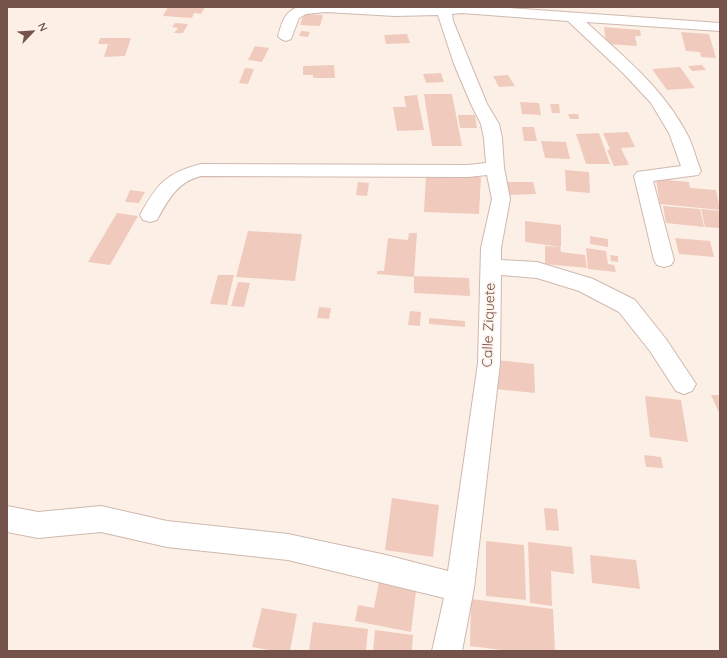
<!DOCTYPE html>
<style>
body{margin:0}
#map{position:relative;width:727px;height:658px;overflow:hidden;background:#fcf0e6;font-family:Quicksand,sans-serif}
canvas{display:block}
.frame{position:absolute;inset:0;border:8px solid #75534b;pointer-events:none}
.north{position:absolute;left:12px;top:12px;width:40px;height:40px;-webkit-text-stroke:3px #fff4ec;paint-order:stroke;rotate:65deg;font-size:11px;font-weight:700;line-height:16px;text-align:center;color:#75534b}
.north::after{content:'';display:block;margin:auto;width:14px;height:18px;background:#75534b;clip-path:polygon(50% 0,100% 100%,50% 72%,0 100%)}
</style>
<div id="map">
<canvas width="727" height="658"></canvas>
<div class="frame"></div>
<div class="north">N</div>
</div>
<script>
const ctx = document.querySelector('canvas').getContext('2d');
ctx.lineJoin = 'round';
function fill(path, color) { ctx.fillStyle = color; ctx.fill(path, 'evenodd'); }
function strokePath(path, color, width, dash) { ctx.strokeStyle = color; ctx.lineWidth = width; ctx.lineCap = dash ? 'butt' : 'round'; ctx.setLineDash(dash || []); ctx.stroke(path); }
function write(font, color, halo, rows, align = 'center') {
  ctx.font = font + ' Quicksand,sans-serif'; ctx.lineWidth = 3; ctx.setLineDash([]); ctx.textBaseline = 'middle'; ctx.strokeStyle = halo; ctx.fillStyle = color; for (const [text, x, y, turn = 0] of rows) {
    ctx.save(); ctx.translate(x, y); ctx.rotate((+turn || 0) * Math.PI / 180); ctx.textAlign = isNaN(turn) ? turn : align; if (halo) ctx.strokeText(text, 0, 0); ctx.fillText(text, 0, 0); ctx.restore();
  }
}
fill(new Path2D(`
 M 168,7 L 205,7 L 201,14 L 194,13 L 192,18 L 163,16 Z
 M 304,14 L 323,15 L 320,26 L 300,25 Z
 M 175,23 L 188,24 L 183,33 L 174,33 L 178,28 L 172,27 Z
 M 604,27 L 640,30 L 641,36 L 635,36 L 637,46 L 606,44 Z
 M 301,31 L 310,32 L 308,37 L 299,36 Z
 M 681,32 L 709,34 L 716,58 L 701,57 L 700,52 L 686,51 Z
 M 407,34 L 410,43 L 386,44 L 384,35 Z
 M 100,38 L 131,38 L 125,56 L 104,57 L 108,44 L 98,44 Z
 M 255,46 L 269,48 L 262,62 L 248,60 Z
 M 334,65 L 335,78 L 313,78 L 313,75 L 303,75 L 303,66 Z
 M 702,65 L 706,70 L 692,71 L 688,66 Z
 M 680,67 L 695,88 L 667,90 L 652,69 Z
 M 245,68 L 254,69 L 248,84 L 239,83 Z
 M 441,73 L 444,82 L 426,83 L 423,74 Z
 M 508,75 L 515,86 L 499,87 L 493,76 Z
 M 424,94 L 452,94 L 462,146 L 432,146 Z
 M 417,95 L 424,130 L 397,131 L 393,107 L 406,107 L 404,96 Z
 M 520,102 L 539,103 L 541,115 L 522,114 Z
 M 550,104 L 559,104 L 560,113 L 552,113 Z
 M 568,114 L 578,114 L 579,119 L 570,119 Z
 M 458,115 L 475,115 L 477,128 L 460,128 Z
 M 522,127 L 534,127 L 537,141 L 524,141 Z
 M 628,132 L 635,147 L 621,148 L 629,165 L 614,166 L 607,150 L 610,149 L 603,133 Z
 M 599,133 L 610,164 L 586,164 L 576,134 Z
 M 541,141 L 566,142 L 570,159 L 545,158 Z
 M 565,170 L 589,172 L 590,193 L 566,191 Z
 M 426,175 L 481,177 L 479,214 L 424,212 Z
 M 656,179 L 689,182 L 690,188 L 716,190 L 720,210 L 660,204 Z
 M 358,182 L 369,183 L 367,196 L 356,195 Z
 M 507,182 L 533,182 L 536,194 L 509,195 Z
 M 130,190 L 145,192 L 139,203 L 125,202 Z
 M 663,206 L 700,209 L 704,227 L 666,223 Z
 M 701,209 L 720,211 L 720,228 L 705,227 Z
 M 117,213 L 138,216 L 110,265 L 88,262 Z
 M 525,221 L 561,225 L 561,247 L 525,242 Z
 M 248,231 L 302,234 L 295,281 L 236,277 Z
 M 409,233 L 417,233 L 414,277 L 377,274 L 377,271 L 384,271 L 388,238 L 408,240 Z
 M 590,236 L 608,239 L 608,247 L 590,244 Z
 M 675,238 L 710,241 L 714,257 L 679,254 Z
 M 545,246 L 560,247 L 561,252 L 585,255 L 587,268 L 545,264 Z
 M 586,248 L 606,251 L 608,264 L 614,265 L 616,272 L 588,269 Z
 M 610,255 L 618,256 L 618,262 L 611,261 Z
 M 218,275 L 234,275 L 227,305 L 210,304 Z
 M 414,276 L 469,278 L 470,296 L 414,293 Z
 M 238,282 L 250,283 L 244,307 L 231,306 Z
 M 319,307 L 331,308 L 329,319 L 317,318 Z
 M 410,311 L 421,312 L 420,326 L 408,325 Z
 M 429,318 L 465,321 L 465,327 L 429,324 Z
 M 496,360 L 534,364 L 535,393 L 495,389 Z
 M 711,395 L 720,395 L 720,415 Z
 M 645,396 L 681,400 L 688,442 L 650,437 Z
 M 644,455 L 661,457 L 663,468 L 646,467 Z
 M 392,498 L 439,505 L 433,557 L 385,550 Z
 M 544,508 L 557,509 L 559,531 L 546,530 Z
 M 486,541 L 524,545 L 526,600 L 486,596 Z
 M 528,542 L 572,547 L 574,574 L 551,571 L 552,606 L 530,603 Z
 M 590,555 L 636,560 L 640,589 L 592,583 Z
 M 380,576 L 417,583 L 411,632 L 355,621 L 358,605 L 374,608 Z
 M 471,599 L 553,609 L 555,651 L 510,651 L 470,646 Z
 M 262,608 L 297,614 L 290,651 L 275,651 L 252,647 Z
 M 313,622 L 368,629 L 366,651 L 309,651 Z
 M 375,630 L 413,635 L 412,651 L 373,651 Z`), '#f1cabe');
const minor = new Path2D(`
 M 298,7 L 495,7 L 720,23 L 720,31 L 586,22 C 623,56 663,88 687,134 C 693,145 696,159 701,171 L 698,175 L 653,181 L 674,260 L 671,265 L 664,267 L 657,265 L 654,260 L 634,176 L 637,172 L 681,166 L 669,133 L 651,103 L 624,74 L 568,21 L 462,13 L 452,14 L 453,21 L 487,104 L 499,124 L 502,138 L 504,168 L 510,199 L 501,248 L 501,260 L 537,262 L 593,279 L 635,300 L 666,339 L 696,384 L 692,391 L 684,394 L 676,391 L 650,351 L 619,312 L 579,291 L 537,278 L 501,275 L 500,363 L 474,588 L 462,651 L 432,651 L 444,598 L 288,560 L 167,547 L 101,532 L 38,538 L 7,532 L 7,506 L 38,512 L 101,506 L 167,521 L 288,534 L 386,555 L 448,571 L 478,363 L 481,248 L 492,199 L 487,175 L 468,177 L 201,176 C 177,182 168,200 157,220 L 150,222 L 143,220 L 140,215 C 157,184 166,173 201,164 L 468,165 L 486,163 L 484,138 L 481,124 L 471,104 L 454,64 L 438,15 L 395,16 L 326,12 L 306,14 L 299,18 L 291,39 L 286,41 L 281,39 L 278,36 C 282,23 284,12 298,7 Z`);
strokePath(minor, '#d0b8af', 2);
fill(minor, '#fff');
write('14px', '#75534b', '#fff4ec', [
 ["Calle Ziquete",489,325,-88]
]);
</script>
